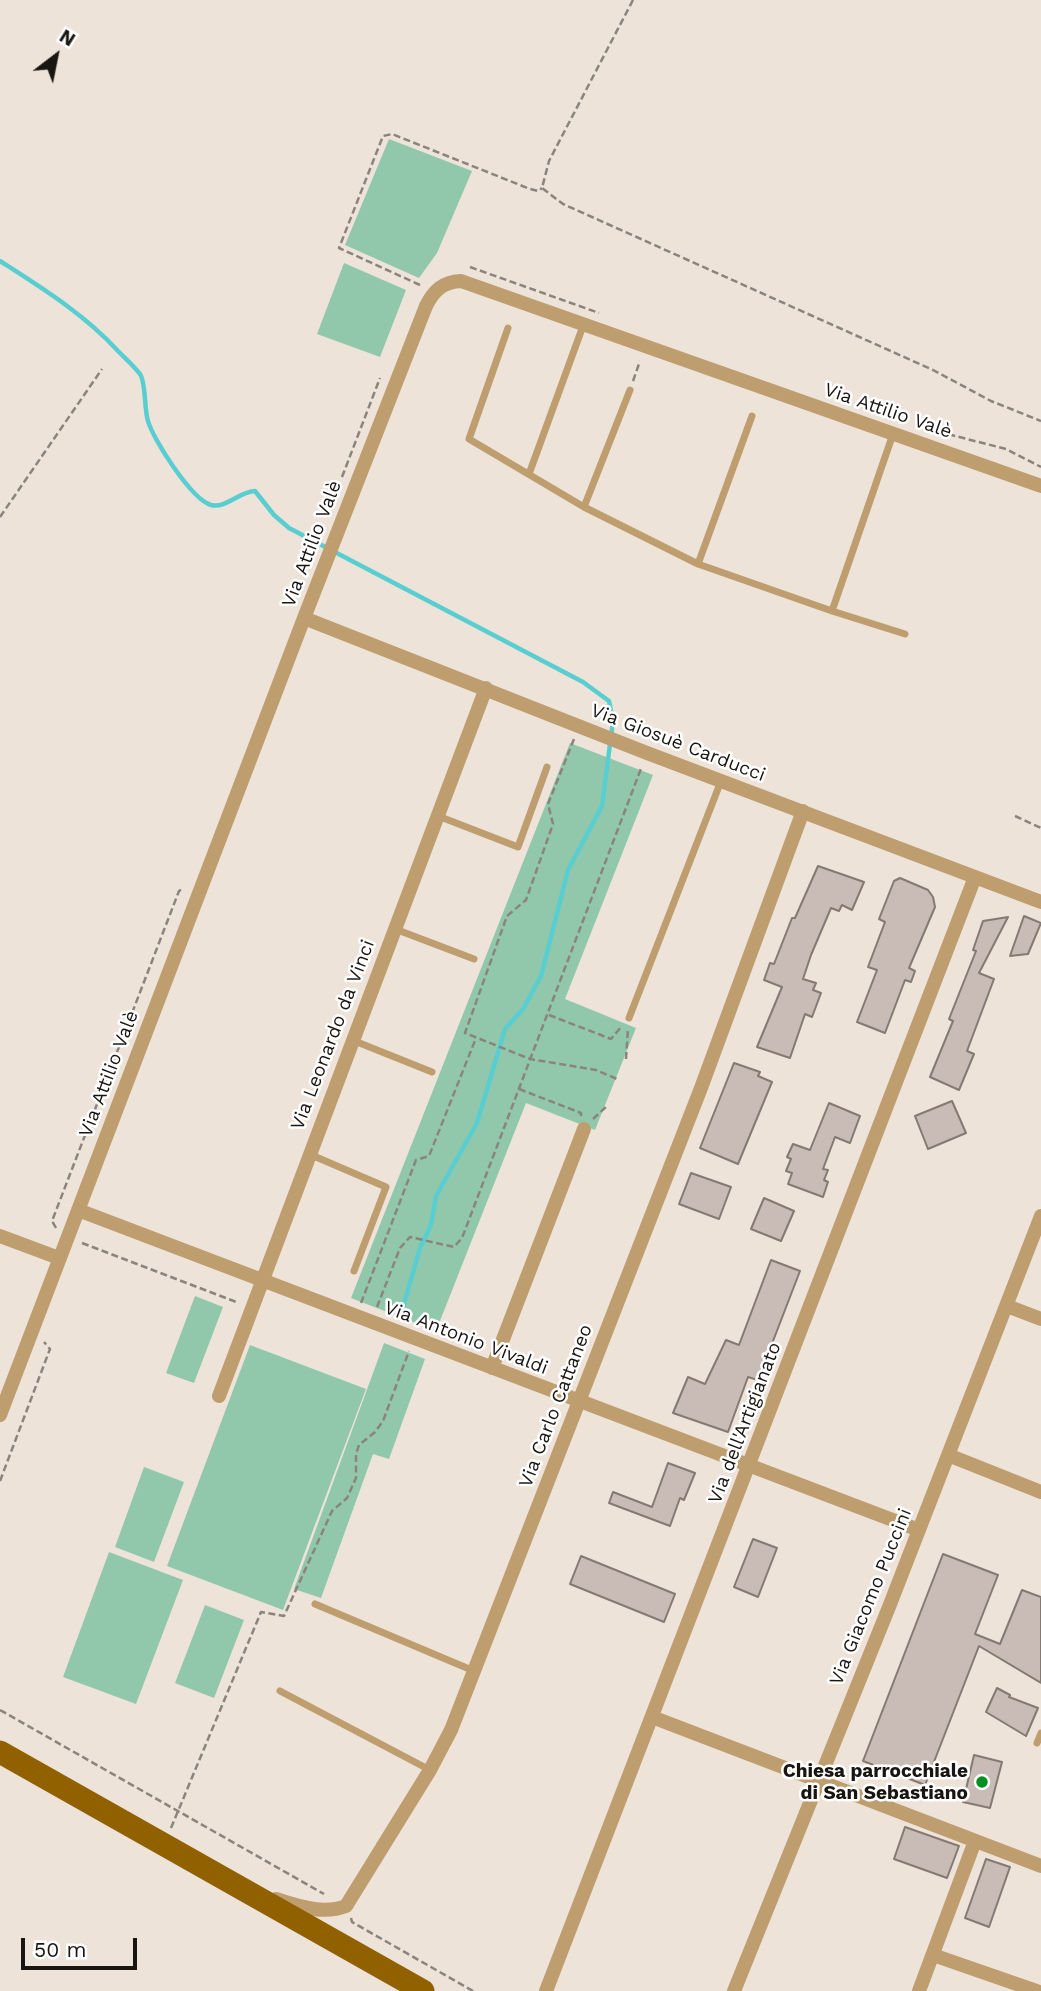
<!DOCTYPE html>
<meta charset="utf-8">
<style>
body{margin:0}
#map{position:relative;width:1041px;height:1991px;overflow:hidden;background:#ede3d9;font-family:"Work Sans",sans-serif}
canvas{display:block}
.north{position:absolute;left:21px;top:21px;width:70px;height:70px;-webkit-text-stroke:5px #fff;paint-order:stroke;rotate:32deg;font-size:19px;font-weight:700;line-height:28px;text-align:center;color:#191612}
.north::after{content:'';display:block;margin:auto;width:24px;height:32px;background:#191612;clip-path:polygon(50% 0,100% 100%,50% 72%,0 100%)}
.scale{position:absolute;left:21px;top:1938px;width:116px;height:32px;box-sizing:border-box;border:4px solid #191612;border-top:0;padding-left:9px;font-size:21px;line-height:24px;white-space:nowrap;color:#191612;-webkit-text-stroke:5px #fff;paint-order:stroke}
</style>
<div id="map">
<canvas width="1041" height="1991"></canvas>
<div class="north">N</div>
<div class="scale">50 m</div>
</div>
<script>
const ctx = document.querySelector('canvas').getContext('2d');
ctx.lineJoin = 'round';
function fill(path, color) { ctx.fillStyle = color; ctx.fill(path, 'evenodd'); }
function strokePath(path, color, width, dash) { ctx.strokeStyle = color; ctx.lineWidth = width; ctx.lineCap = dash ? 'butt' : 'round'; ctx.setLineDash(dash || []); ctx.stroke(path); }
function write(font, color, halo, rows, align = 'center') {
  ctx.font = font + ' "Work Sans",sans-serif'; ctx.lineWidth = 5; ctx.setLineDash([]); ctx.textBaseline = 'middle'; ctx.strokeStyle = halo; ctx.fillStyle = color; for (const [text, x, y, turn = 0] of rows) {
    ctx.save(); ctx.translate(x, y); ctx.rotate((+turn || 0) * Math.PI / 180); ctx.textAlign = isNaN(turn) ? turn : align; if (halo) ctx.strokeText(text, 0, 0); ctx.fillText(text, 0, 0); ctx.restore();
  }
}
fill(new Path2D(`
 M 389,139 L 472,171 L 437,253 L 419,278 L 345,245 Z
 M 344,263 L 406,290 L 380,357 L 317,334 Z
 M 570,743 L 653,775 L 565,999 L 636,1028 L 595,1130 L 526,1103 L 436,1331 L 351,1298 Z
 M 195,1296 L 223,1307 L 194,1383 L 166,1373 Z
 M 384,1343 L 425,1359 L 389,1459 L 373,1454 L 321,1598 L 294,1589 Z
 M 250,1345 L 366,1389 L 283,1610 L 167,1566 Z
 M 144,1467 L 184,1482 L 154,1562 L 115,1547 Z
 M 109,1552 L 183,1580 L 136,1704 L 63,1677 Z
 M 205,1605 L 244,1620 L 214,1698 L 175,1683 Z`), '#91c8ac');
strokePath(new Path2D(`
 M 0,261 C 42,288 84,314 118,351 C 125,358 134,366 140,374 C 146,382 144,409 148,421 C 153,439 191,499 211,505 C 226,509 240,491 255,491 L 274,515 L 289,528 L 583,682 L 609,701 L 613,721 L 602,806 L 568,870 L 541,976 L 523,1009 L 505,1029 L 477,1123 L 436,1196 L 431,1225 L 420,1248 L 401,1314`), '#59ced0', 4.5);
const building = new Path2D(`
 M 818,866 L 864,882 L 852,910 L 842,905 L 839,911 L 831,908 L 811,955 L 803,979 L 816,983 L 813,990 L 821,993 L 812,1017 L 805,1014 L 790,1058 L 757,1047 L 782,987 L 764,980 L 770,963 L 774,964 L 792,918 L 795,918 Z
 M 900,878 L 928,890 L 933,897 L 935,907 L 909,968 L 915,971 L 911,982 L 905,980 L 885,1033 L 857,1022 L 877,970 L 868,967 L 885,922 L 879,919 L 894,881 Z
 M 1024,916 L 1041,923 L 1028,954 L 1010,956 Z
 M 1008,917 L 979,973 L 994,979 L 967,1051 L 974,1054 L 959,1090 L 930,1077 L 953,1021 L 949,1019 L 976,951 L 973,950 L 983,921 Z
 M 734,1063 L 760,1072 L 758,1076 L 772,1082 L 738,1164 L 700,1148 Z
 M 952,1101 L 966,1133 L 928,1149 L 915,1116 Z
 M 829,1103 L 860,1116 L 850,1143 L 835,1137 L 823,1169 L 828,1170 L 824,1180 L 828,1182 L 823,1197 L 788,1184 L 792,1173 L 786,1171 L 791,1159 L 787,1157 L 793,1144 L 810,1150 Z
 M 691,1173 L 731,1187 L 719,1219 L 679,1204 Z
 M 764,1198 L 794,1211 L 781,1241 L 751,1229 Z
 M 771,1260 L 800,1271 L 758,1380 L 748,1377 L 728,1432 L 673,1413 L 688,1377 L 705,1384 L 726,1340 L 739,1345 Z
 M 668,1463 L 695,1473 L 684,1500 L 680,1498 L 670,1526 L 609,1503 L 613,1492 L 652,1507 Z
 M 753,1539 L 777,1548 L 758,1597 L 734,1587 Z
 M 943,1554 L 998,1575 L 975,1634 L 1000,1644 L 1022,1590 L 1041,1597 L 1041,1683 L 979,1646 L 925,1785 L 863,1761 Z
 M 581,1556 L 675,1594 L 664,1622 L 570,1584 Z
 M 997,1688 L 1010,1695 L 1009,1697 L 1038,1708 L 1026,1736 L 986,1712 Z
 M 974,1755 L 1002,1762 L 990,1808 L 963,1802 Z
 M 905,1827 L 959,1846 L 947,1878 L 894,1859 Z
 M 986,1859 L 1010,1867 L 989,1927 L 965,1918 Z`);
fill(building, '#c9bcb6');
strokePath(building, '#857973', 2);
strokePath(new Path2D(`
 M 633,0 L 549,161 L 542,188 L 563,204 L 933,370 L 991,401 L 1041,421
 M 470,267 L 599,313
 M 420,285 L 339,248 L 383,136 L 392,134 L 530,189 L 538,191 L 542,188
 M 633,381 L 640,361
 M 928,429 L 1006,449 L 1041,467
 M 342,477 L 380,378
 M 0,517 L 102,369
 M 574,739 L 548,804 L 553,824 L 526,900 L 507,916 L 465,1033 L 530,1059 L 596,1070 L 617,1079
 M 1015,816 L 1041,828
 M 549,1015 L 611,1039 L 622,1026
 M 626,1059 L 628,1028
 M 519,1089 L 581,1113 L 581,1116
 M 593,1119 L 608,1105
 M 56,1228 L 52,1221 L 179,891 L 184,888
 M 82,1243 L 239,1303
 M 361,1303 L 416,1160 L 429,1156 L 476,1038
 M 377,1307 L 400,1248 L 410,1237 L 454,1247 L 462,1238 L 642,766
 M 0,1481 L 50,1349 L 44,1342
 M 0,1710 L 324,1894
 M 171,1828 L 261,1612 L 284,1616 L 332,1511 L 347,1498 L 356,1478 L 356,1454 L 359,1445 L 375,1432 L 383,1421 L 409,1351
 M 351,1918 L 352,1922 L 473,1991`), '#8b847d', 2.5, [7, 3.5]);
strokePath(new Path2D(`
 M 508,328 L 469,439 L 584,507 L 698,564 L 832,611 L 905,634
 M 529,474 L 583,326
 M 584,507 L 630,390
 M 698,564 L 752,416
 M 832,611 L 893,434
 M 438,816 L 518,847 L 547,767
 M 395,929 L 474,959
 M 629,1018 L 721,781
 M 352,1040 L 432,1072
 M 309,1154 L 386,1187 L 354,1271
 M 315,1604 L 474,1671
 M 280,1691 L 430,1770
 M 1037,1743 L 1041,1733`), '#be9d6e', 7);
strokePath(new Path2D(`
 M 304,618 L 647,753 L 1041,902
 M 78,1210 L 919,1530
 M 0,1236 L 59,1258
 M 1007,1306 L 1041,1319
 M 492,1368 L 584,1129
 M 219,1396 L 486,688
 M 0,1415 L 304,618 L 426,306 C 434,290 443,282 461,281 L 1041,486
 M 948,1455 L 1041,1492
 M 652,1717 L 1041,1866
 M 276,1899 C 299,1906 323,1915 346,1906 L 430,1770 L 451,1730 L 701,1088 L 803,811
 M 933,1955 L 1037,1991
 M 546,1991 L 975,877
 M 734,1991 L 889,1607 L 1041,1216
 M 919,1991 L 975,1841`), '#be9d6e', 14);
strokePath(new Path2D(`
 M 0,1752 L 423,1991`), '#916100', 23);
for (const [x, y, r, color] of [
 [982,1782,7,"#008f21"]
]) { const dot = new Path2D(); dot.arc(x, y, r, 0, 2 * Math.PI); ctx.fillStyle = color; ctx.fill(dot); strokePath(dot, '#fff', 2.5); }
write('19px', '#191612', '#fff', [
 ["Via Attilio Valè",888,411,19],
 ["Via Attilio Valè",312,544,-69],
 ["Via Giosuè Carducci",678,743,21],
 ["Via Leonardo da Vinci",333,1035,-69],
 ["Via Attilio Valè",109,1074,-69],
 ["Via Antonio Vivaldi",466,1338,21],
 ["Via Carlo Cattaneo",556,1406,-69],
 ["Via dell'Artigianato",745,1423,-69],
 ["Via Giacomo Puccini",871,1597,-68]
]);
write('bold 19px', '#191612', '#fff', [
 ["Chiesa parrocchiale",968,1771],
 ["di San Sebastiano",968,1793]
], 'right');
</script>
